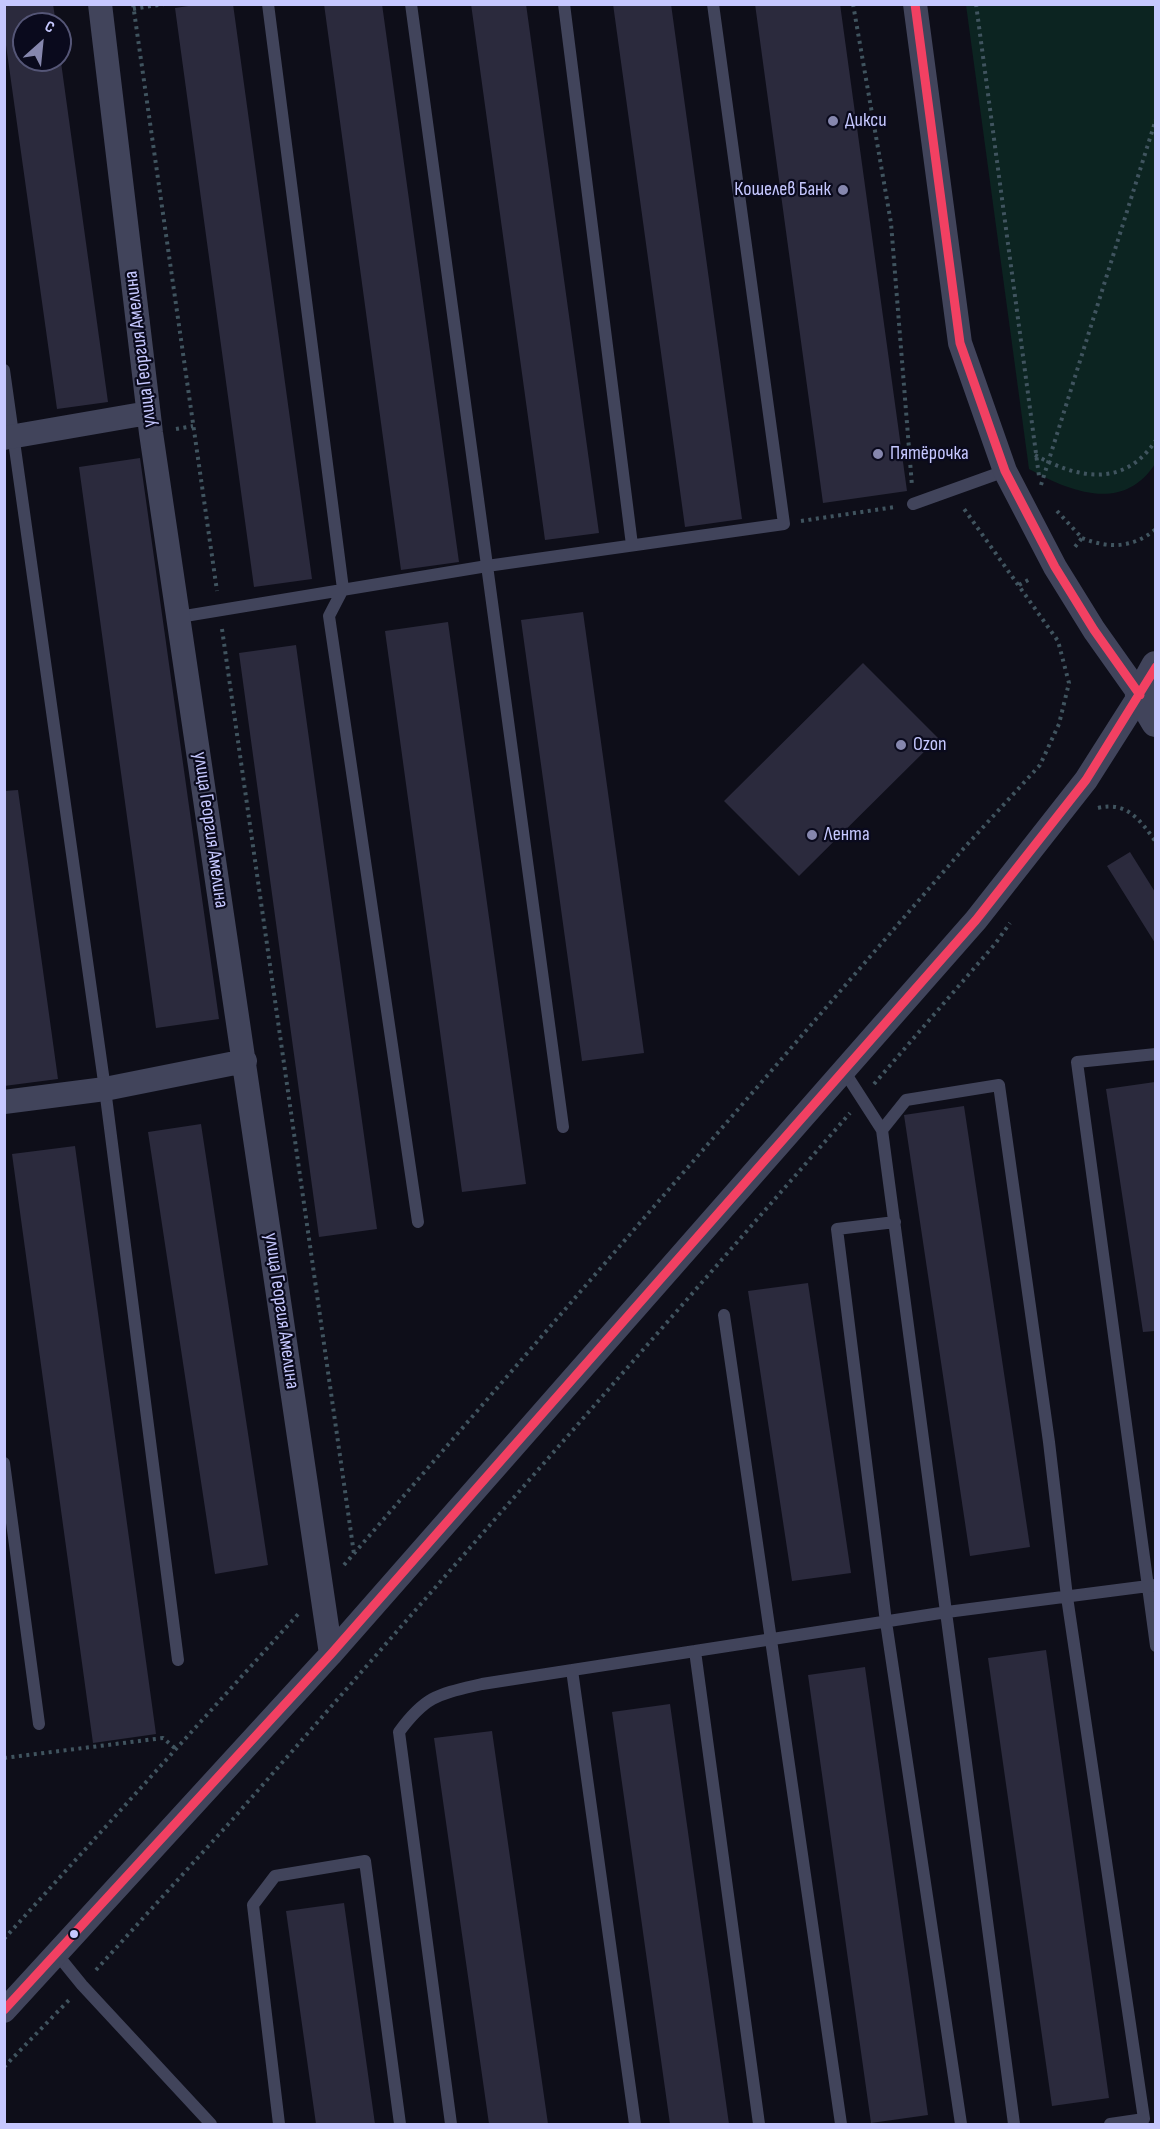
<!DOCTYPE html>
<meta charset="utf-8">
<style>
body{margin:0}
#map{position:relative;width:1160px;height:2129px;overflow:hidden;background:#0e0e19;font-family:"Sofia Sans Condensed",sans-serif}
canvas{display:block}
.frame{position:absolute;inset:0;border:6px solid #c6c8ff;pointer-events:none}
.north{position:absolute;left:12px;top:12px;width:60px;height:60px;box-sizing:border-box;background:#0a0a1d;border:2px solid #555677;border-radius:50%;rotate:27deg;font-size:16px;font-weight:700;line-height:24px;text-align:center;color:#c6c8ff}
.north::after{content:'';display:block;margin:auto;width:21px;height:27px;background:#8687ae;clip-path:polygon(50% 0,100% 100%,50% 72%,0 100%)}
</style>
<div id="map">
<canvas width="1160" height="2129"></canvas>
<div class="frame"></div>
<div class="north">С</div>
</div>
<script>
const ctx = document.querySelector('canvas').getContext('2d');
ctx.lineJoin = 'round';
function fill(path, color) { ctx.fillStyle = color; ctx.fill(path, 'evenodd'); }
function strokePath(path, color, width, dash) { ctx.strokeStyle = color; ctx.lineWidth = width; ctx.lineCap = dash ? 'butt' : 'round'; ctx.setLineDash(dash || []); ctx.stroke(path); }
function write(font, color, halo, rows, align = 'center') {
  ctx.font = font + ' "Sofia Sans Condensed",sans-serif'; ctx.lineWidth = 4.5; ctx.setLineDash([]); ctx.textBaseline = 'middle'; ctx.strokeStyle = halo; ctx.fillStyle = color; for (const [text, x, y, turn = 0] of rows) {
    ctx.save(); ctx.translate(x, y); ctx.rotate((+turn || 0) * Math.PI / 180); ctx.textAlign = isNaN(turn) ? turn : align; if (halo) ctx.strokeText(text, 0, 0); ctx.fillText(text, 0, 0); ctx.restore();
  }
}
fill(new Path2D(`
 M 966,5 L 1155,5 L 1155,464 C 1123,513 1071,492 1029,469 Z`), '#0c2421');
fill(new Path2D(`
 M 4,4 L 53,4 L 56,24 L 24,24 L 24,60 L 60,60 L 60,55 L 108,402 L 57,409 L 4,31 Z
 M 202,4 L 233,4 L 312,579 L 254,587 L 175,8 Z
 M 324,4 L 382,4 L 459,562 L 401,570 Z
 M 471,4 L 526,4 L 599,533 L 545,540 Z
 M 613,4 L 671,4 L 742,519 L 685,527 Z
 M 755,4 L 840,4 L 907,491 L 823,503 Z
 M 140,458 L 219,1019 L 156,1028 L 79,467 Z
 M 583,612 L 644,1053 L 582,1061 L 521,620 Z
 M 448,622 L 526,1184 L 462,1192 L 385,631 Z
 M 296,645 L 377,1229 L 319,1237 L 239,653 Z
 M 863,663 L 938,738 L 799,876 L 724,801 Z
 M 18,790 L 58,1079 L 4,1086 L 4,791 Z
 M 1130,852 L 1155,892 L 1155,943 L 1107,866 Z
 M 1155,1082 L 1155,1331 L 1143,1332 L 1106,1089 Z
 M 964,1106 L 1030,1547 L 970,1556 L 904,1115 Z
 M 201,1124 L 268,1565 L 215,1574 L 148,1132 Z
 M 75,1146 L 156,1734 L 93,1743 L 12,1154 Z
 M 808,1283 L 851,1573 L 792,1581 L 748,1291 Z
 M 1046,1650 L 1109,2098 L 1052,2106 L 988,1658 Z
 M 865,1667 L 928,2115 L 871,2123 L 808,1675 Z
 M 670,1704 L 729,2124 L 670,2124 L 612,1712 Z
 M 492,1731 L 548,2124 L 489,2124 L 434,1738 Z
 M 344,1903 L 375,2124 L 316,2124 L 286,1911 Z`), '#2b2a3d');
strokePath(new Path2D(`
 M 133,4 L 217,591
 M 853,4 L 891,223 L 912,486
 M 976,4 L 1039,476
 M 133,9 L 164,4
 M 176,429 L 193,426
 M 1035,455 C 1078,479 1125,488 1156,440
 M 1041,485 L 1156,119
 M 1057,511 L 1082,538 L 1074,548
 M 801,521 L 895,507
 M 1082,538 C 1109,549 1133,548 1156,529
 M 1019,585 L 1032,578
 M 222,629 L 354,1554
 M 1098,808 C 1127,801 1140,820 1156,842
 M 874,1084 L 995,944 L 1010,923
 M 344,1565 L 964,848 L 1040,765 L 1059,724 L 1069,683 L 1058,641 L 962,506
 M 4,1758 L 163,1738 L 176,1749
 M 4,1939 L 300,1612
 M 96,1970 L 232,1820 L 850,1113
 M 4,2067 L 69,2000`), '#40545f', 4, [3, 4.5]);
strokePath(new Path2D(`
 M 268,4 L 343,589 L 329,616 L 418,1222
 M 411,4 L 563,1127
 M 564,4 L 632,545
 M 4,370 L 105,1089 L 178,1660
 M 913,504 L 1005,471
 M 179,617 L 487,566 L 784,524 L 713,4
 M 1156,1054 L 1077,1062 L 1156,1646
 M 844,1071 L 882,1130 L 1014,2124
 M 882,1130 L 906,1100 L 999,1085 L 1049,1442 L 1067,1597 L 1144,2119 L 1110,2124
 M 895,1222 L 837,1229 L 886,1622 L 961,2124
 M 724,1315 L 841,2124
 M 4,1463 L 39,1724
 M 695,1651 L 759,2124
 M 572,1670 L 635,2124
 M 56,1953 L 82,1985 L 211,2124
 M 279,2124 L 253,1905 L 275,1876 L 365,1861 L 400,2124
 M 451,2124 L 399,1732 C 426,1695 439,1694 482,1684 L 947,1612 L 1156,1585`), '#41445b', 12);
strokePath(new Path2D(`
 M 100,4 L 151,433 L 331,1654
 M 4,438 L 148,413
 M 4,1102 L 105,1089 L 245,1061
 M 4,2011 L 331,1654 L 976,920 L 1086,780 L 1140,695 L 1094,630 L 1055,567 L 1005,471 L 960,343 L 915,4`), '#41445b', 24);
strokePath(new Path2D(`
 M 1156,666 L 1140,695 L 1156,722`), '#41445b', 30);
strokePath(new Path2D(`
 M 915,4 L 960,343 L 1005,471 L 1055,567 L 1094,630 L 1140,695
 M 4,2010 L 331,1654 L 976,920 L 1086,780 L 1156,667`), '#f24062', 9);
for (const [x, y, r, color] of [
 [833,121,6,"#8687ae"],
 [843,190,6,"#8687ae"],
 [878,454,6,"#8687ae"],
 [901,745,6,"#8687ae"],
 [812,835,6,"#8687ae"],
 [74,1934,5,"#c6c8ff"]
]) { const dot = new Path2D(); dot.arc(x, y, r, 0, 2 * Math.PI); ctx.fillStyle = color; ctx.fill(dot); strokePath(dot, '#0a0a1d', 2); }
write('20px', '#c6c8ff', '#0a0a1d', [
 ["Дикси",845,121],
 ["Кошелев Банк",831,190,"right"],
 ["Пятёрочка",890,454],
 ["Ozon",913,745],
 ["Лента",824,835]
], 'left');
write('20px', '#c6c8ff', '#0a0a1d', [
 ["улица Георгия Амелина",141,349,-97],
 ["улица Георгия Амелина",210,830,82],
 ["улица Георгия Амелина",281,1311,82]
]);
</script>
